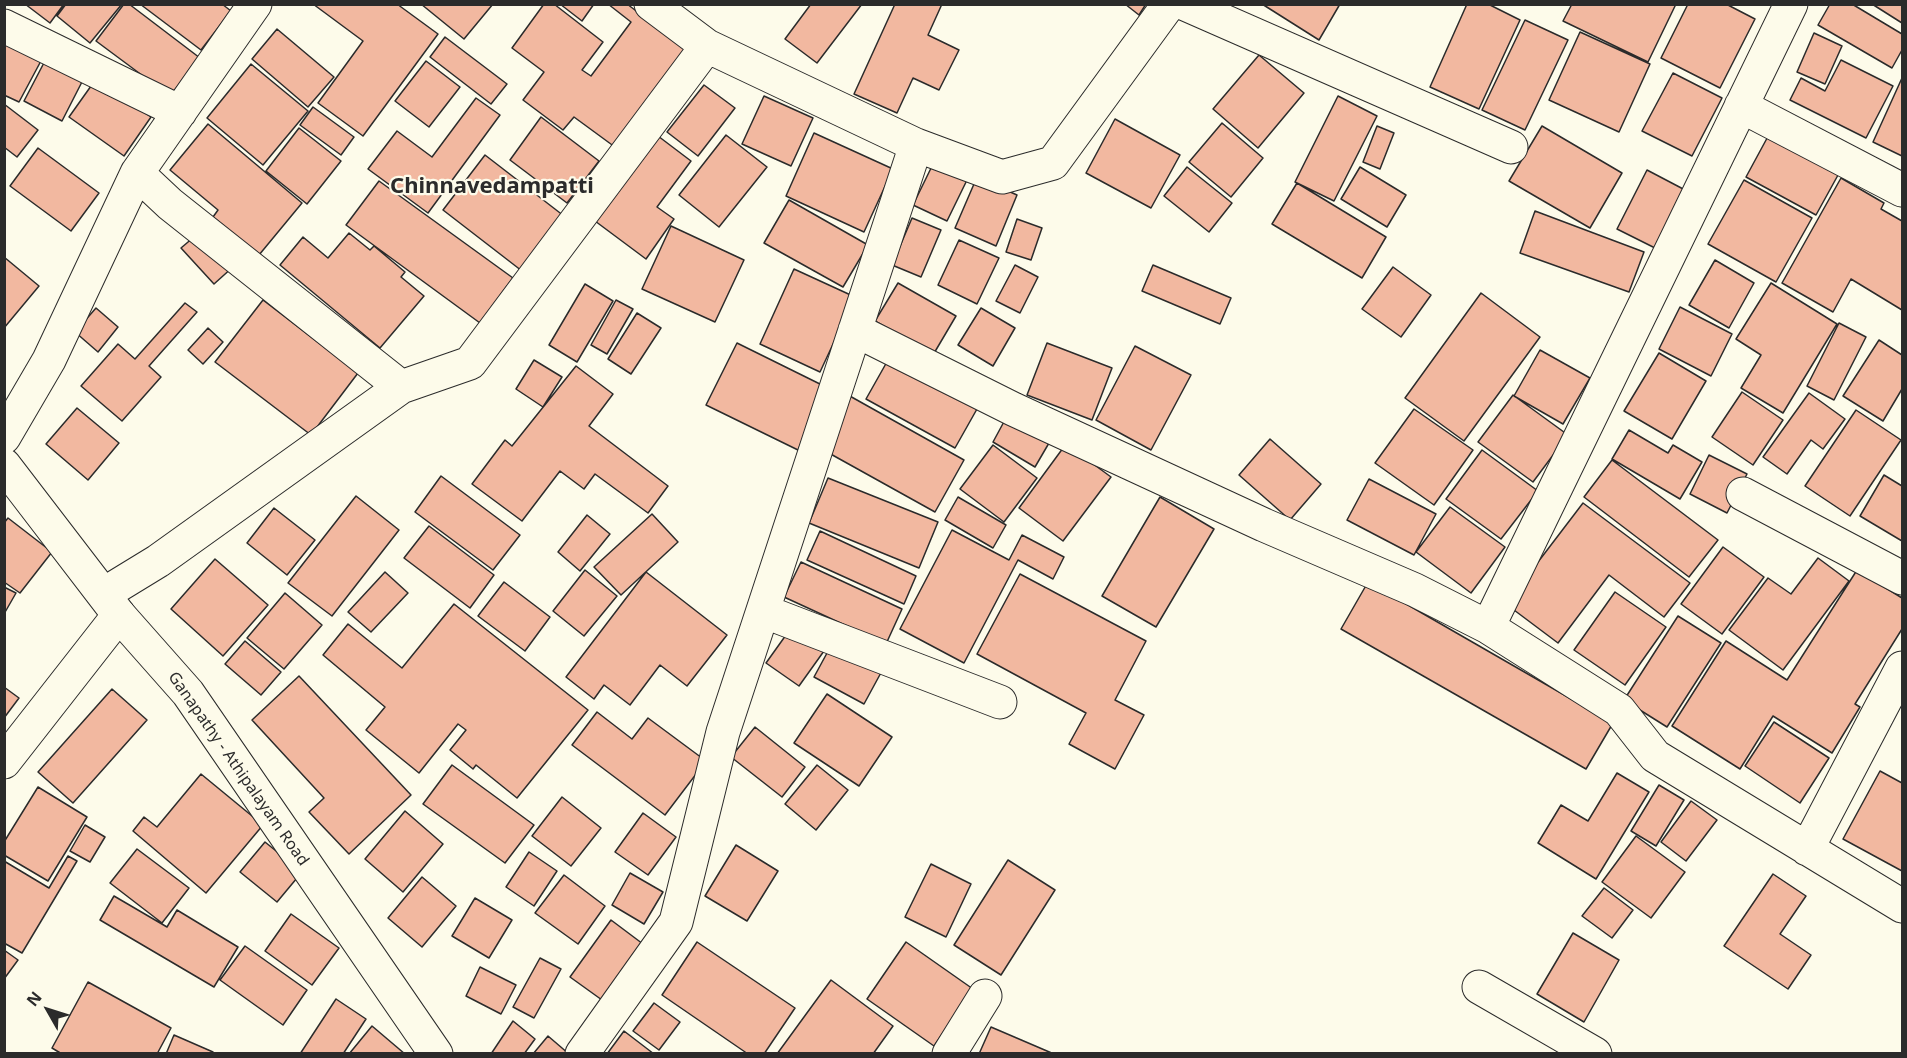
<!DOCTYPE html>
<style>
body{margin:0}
#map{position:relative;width:1907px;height:1058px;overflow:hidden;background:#fdfbea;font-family:"Noto Sans",sans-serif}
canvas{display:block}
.frame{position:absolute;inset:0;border:6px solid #2b2b2b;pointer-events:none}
.north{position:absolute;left:18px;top:980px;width:60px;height:60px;-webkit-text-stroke:4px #fdfbea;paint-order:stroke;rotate:309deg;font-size:16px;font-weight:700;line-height:24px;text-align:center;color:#2b2b2b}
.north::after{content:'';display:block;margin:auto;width:21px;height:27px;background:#2b2b2b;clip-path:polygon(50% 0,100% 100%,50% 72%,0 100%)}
</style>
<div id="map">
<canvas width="1907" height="1058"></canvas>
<div class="frame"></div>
<div class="north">N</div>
</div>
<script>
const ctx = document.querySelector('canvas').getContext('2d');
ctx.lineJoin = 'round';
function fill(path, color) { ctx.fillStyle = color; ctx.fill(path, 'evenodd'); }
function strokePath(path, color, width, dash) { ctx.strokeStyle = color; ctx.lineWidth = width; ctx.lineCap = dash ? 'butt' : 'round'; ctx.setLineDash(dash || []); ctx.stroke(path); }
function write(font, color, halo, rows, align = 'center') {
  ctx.font = font + ' "Noto Sans",sans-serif'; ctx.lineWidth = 4.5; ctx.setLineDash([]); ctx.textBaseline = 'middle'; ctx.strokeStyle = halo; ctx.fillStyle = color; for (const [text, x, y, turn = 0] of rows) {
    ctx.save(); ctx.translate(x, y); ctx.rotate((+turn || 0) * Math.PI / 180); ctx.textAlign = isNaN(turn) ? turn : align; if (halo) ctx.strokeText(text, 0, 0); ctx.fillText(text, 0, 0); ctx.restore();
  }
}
const building = new Path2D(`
 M 25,4 L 64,4 L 50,23 Z
 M 66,4 L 122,4 L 90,43 L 57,16 Z
 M 124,4 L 129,4 L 200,58 L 170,96 L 96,41 Z
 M 140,4 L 222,4 L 231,11 L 201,50 Z
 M 313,4 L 397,4 L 438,34 L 363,136 L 318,103 L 363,41 Z
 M 421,4 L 493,4 L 464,39 Z
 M 544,4 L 554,4 L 603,42 L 582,70 L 591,76 L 631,22 L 608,4 L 627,4 L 692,53 L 619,150 L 574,117 L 563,130 L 523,100 L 544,72 L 512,48 Z
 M 560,4 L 594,4 L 582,21 Z
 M 811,4 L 862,4 L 817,63 L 785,39 Z
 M 895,4 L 942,4 L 928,35 L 959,50 L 939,90 L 913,78 L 897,113 L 854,94 Z
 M 1125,4 L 1146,4 L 1139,15 Z
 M 1262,4 L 1340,4 L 1319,40 Z
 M 1467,4 L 1488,4 L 1520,20 L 1479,109 L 1430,87 Z
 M 1572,4 L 1676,4 L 1648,62 L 1563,21 Z
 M 1688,4 L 1726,4 L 1755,19 L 1720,88 L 1661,58 Z
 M 1830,4 L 1852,4 L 1902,34 L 1902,50 L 1892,68 L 1818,25 Z
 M 1872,4 L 1902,4 L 1902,23 Z
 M 1525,20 L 1568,40 L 1525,130 L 1482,110 Z
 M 277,29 L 334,77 L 308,107 L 252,59 Z
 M 1580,32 L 1650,64 L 1619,132 L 1549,100 Z
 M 1814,33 L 1842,46 L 1825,84 L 1797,72 Z
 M 445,37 L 507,84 L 491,104 L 430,57 Z
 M 4,38 L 42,59 L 19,102 L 4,95 Z
 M 1259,55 L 1304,93 L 1258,148 L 1213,109 Z
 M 47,57 L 85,76 L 62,121 L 24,101 Z
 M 1841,60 L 1893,86 L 1866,138 L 1790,100 L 1801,78 L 1825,91 Z
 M 426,61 L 460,87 L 429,127 L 395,101 Z
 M 251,64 L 308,111 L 263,165 L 207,118 Z
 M 1673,73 L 1722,98 L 1692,156 L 1642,131 Z
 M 1902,78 L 1902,156 L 1873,142 Z
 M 96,79 L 151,117 L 124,156 L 69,117 Z
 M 704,85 L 735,108 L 698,156 L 667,132 Z
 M 764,96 L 813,118 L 791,166 L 742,144 Z
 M 1338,96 L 1377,116 L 1334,201 L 1295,182 Z
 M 476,98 L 500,115 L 428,213 L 368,169 L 397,131 L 432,157 Z
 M 4,104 L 38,130 L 17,157 L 4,147 Z
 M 313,107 L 354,137 L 341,155 L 300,125 Z
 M 541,117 L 599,161 L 567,203 L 510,160 Z
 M 1115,119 L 1180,155 L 1151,208 L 1086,173 Z
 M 1222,123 L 1263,158 L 1231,197 L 1189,162 Z
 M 208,124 L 302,203 L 259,255 L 213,217 L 218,210 L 170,170 Z
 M 1377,126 L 1394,133 L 1380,169 L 1363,162 Z
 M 1542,126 L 1622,173 L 1590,228 L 1509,181 Z
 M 299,128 L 341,161 L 307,204 L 266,171 Z
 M 1772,129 L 1843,166 L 1816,215 L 1746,177 Z
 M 814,133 L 893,169 L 864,232 L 786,196 Z
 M 726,135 L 767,167 L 719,227 L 679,195 Z
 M 658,136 L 691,161 L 657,207 L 674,219 L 646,259 L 595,221 Z
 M 38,148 L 99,193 L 71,231 L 10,186 Z
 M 485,155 L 564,216 L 522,271 L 443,210 Z
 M 934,162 L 968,178 L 947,221 L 913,205 Z
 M 1187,167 L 1232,203 L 1209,232 L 1164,196 Z
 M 1360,167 L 1406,195 L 1387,227 L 1341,199 Z
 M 1647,170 L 1687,191 L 1657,249 L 1617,229 Z
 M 977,177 L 1017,195 L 996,246 L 955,228 Z
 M 1841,178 L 1884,203 L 1881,209 L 1902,221 L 1902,310 L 1851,279 L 1833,312 L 1782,283 Z
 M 1744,180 L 1812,218 L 1776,282 L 1708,244 Z
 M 379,181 L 513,278 L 480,323 L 346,225 Z
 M 1297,183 L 1386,237 L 1362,278 L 1272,224 Z
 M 789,200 L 868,245 L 843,287 L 764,243 Z
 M 1535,211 L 1644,252 L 1629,292 L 1520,253 Z
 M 912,218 L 941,230 L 921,277 L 892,265 Z
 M 1017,219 L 1042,228 L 1031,260 L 1006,252 Z
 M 671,226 L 744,260 L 715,322 L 642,289 Z
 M 201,231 L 234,266 L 214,284 L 181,248 Z
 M 349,233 L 370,250 L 374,246 L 405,272 L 401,277 L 424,296 L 380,348 L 280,265 L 303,237 L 328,258 Z
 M 959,240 L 999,258 L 977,304 L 938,285 Z
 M 4,257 L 39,286 L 4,328 Z
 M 1715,260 L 1754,283 L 1729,328 L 1689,305 Z
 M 1015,265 L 1038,277 L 1020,313 L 996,301 Z
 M 1153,265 L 1231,298 L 1220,324 L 1142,291 Z
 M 1393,267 L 1431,295 L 1401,337 L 1362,309 Z
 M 794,269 L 855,297 L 820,372 L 760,344 Z
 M 898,283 L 956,316 L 933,355 L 875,321 Z
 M 1771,283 L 1837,324 L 1783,413 L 1741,388 L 1761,355 L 1736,339 Z
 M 585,284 L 613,301 L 577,362 L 549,345 Z
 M 1481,293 L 1540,337 L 1464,441 L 1405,398 Z
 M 263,300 L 358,373 L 311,435 L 215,362 Z
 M 616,300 L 633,309 L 607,354 L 591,345 Z
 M 185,303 L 197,312 L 149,366 L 161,377 L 122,421 L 81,386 L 118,344 L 135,359 Z
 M 1680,307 L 1732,334 L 1711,376 L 1659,349 Z
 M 96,308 L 118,327 L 98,352 L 75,332 Z
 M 981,308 L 1015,328 L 993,366 L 958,345 Z
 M 637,313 L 661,328 L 631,374 L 608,359 Z
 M 1839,323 L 1866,337 L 1834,400 L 1807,386 Z
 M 208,328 L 223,342 L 203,364 L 188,350 Z
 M 1879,340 L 1902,355 L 1902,389 L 1883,421 L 1843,396 Z
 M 737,343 L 828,388 L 798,450 L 706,405 Z
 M 1047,343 L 1112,368 L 1092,420 L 1027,395 Z
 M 1135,346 L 1191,375 L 1151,450 L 1096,420 Z
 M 1540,350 L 1590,378 L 1563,424 L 1514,396 Z
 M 1659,353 L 1706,381 L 1672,439 L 1624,411 Z
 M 534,360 L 562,377 L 543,407 L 516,389 Z
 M 888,360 L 977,409 L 955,448 L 866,399 Z
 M 576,366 L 613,394 L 589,426 L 668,486 L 648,513 L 595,474 L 584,489 L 560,471 L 522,521 L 472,484 L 505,440 L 512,446 Z
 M 1742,392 L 1783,420 L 1753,465 L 1712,437 Z
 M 1809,393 L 1845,419 L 1823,449 L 1811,440 L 1787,474 L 1763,457 Z
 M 848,395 L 964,460 L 935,512 L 818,447 Z
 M 1513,395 L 1568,435 L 1533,482 L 1478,442 Z
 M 77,408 L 119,443 L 88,480 L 46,444 Z
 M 1414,409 L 1473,450 L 1434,505 L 1375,463 Z
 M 1856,410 L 1901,440 L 1850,516 L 1805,486 Z
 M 1006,418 L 1049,443 L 1035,467 L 993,442 Z
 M 1629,430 L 1668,453 L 1673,445 L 1702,462 L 1680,499 L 1612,459 Z
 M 1270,439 L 1321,484 L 1290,520 L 1239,475 Z
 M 1066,444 L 1111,477 L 1063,541 L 1019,508 Z
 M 993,445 L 1037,478 L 1004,522 L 960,489 Z
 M 1482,450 L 1538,491 L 1501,539 L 1446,499 Z
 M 1709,455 L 1747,474 L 1727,513 L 1690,494 Z
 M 1612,460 L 1718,540 L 1689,577 L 1584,497 Z
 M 1884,475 L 1902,486 L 1902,541 L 1860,516 Z
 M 441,476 L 520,535 L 493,570 L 415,512 Z
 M 828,478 L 938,522 L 919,568 L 809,523 Z
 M 1369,479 L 1436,514 L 1414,555 L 1347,520 Z
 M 356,496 L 399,530 L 332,616 L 288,583 Z
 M 958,497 L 1006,525 L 993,548 L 945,520 Z
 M 1160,497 L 1214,529 L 1156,627 L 1102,596 Z
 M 1583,503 L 1690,583 L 1664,617 L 1609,575 L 1558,643 L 1506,604 Z
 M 1450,507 L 1505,547 L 1471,593 L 1416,552 Z
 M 274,508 L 315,540 L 287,575 L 247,543 Z
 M 652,514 L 678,542 L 621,595 L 594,567 Z
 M 587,515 L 610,534 L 580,571 L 558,552 Z
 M 8,518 L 52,552 L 20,593 L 4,582 L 4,523 Z
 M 429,526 L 494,575 L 470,608 L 404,558 Z
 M 952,530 L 1009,560 L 1022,535 L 1064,557 L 1053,579 L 1018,560 L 964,663 L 900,629 Z
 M 820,531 L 916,576 L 904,604 L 807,560 Z
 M 1723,547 L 1764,577 L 1722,634 L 1681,604 Z
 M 1818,558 L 1849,581 L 1783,670 L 1729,630 L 1768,578 L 1791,594 Z
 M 215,559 L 268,605 L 223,656 L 171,609 Z
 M 801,562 L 902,609 L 886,644 L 784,597 Z
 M 585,570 L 617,596 L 584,636 L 553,611 Z
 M 1857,570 L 1902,598 L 1902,629 L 1855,704 L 1860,707 L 1832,753 L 1773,716 L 1740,769 L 1672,726 L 1726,641 L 1787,680 Z
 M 385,572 L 408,593 L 371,632 L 348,612 Z
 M 646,572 L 727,635 L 687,686 L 660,665 L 630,705 L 604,685 L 594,699 L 566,677 Z
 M 1020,574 L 1146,641 L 1115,700 L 1144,715 L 1115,769 L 1069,744 L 1086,713 L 977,654 Z
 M 504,582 L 550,617 L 525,651 L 478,616 Z
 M 1368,582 L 1613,723 L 1586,769 L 1341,629 Z
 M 4,587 L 16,593 L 4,614 Z
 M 1615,592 L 1666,627 L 1625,685 L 1574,650 Z
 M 285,593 L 322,625 L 284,669 L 247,638 Z
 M 454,604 L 588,710 L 517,798 L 476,765 L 473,769 L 450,750 L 466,730 L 458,724 L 419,773 L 366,730 L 385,707 L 323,655 L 348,624 L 402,668 Z
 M 1678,616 L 1721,643 L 1667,727 L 1624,700 Z
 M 791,628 L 824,651 L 799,686 L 766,663 Z
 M 245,641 L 281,672 L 261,695 L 225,664 Z
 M 833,642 L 883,669 L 864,704 L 814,677 Z
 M 299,676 L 411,795 L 349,854 L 309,812 L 324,798 L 252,720 Z
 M 4,687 L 19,698 L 4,718 Z
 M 112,689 L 147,720 L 73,803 L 38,772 Z
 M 827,694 L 892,737 L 859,786 L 794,743 Z
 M 597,712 L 632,739 L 648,718 L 706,761 L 665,815 L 572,745 Z
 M 1774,722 L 1829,758 L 1800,803 L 1745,766 Z
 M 755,727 L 805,767 L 782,797 L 731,757 Z
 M 452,765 L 534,825 L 505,863 L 423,804 Z
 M 817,765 L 848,790 L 816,830 L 785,804 Z
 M 1880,771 L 1902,783 L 1902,871 L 1843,839 Z
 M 1617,773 L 1649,792 L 1596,879 L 1538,843 L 1561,805 L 1588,821 Z
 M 201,774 L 263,825 L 206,893 L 133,831 L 144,817 L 157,827 Z
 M 1659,785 L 1684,800 L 1656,846 L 1631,831 Z
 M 38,787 L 87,817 L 48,881 L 4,855 L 4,842 Z
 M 562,797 L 601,828 L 571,866 L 532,836 Z
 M 1691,801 L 1717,820 L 1686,861 L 1661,842 Z
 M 405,811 L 443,844 L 403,892 L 365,859 Z
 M 643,813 L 676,837 L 648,875 L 615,852 Z
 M 85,825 L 105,837 L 90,862 L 70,851 Z
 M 1636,836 L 1685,872 L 1651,918 L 1602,882 Z
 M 265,842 L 302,872 L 277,902 L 240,872 Z
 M 736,845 L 778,871 L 747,921 L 705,896 Z
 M 137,849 L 189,888 L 162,923 L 110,883 Z
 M 529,852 L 557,871 L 534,906 L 506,887 Z
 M 68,856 L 77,861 L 22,953 L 4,943 L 4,861 L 49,888 Z
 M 1008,860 L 1055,890 L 1001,975 L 954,945 Z
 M 931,864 L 971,884 L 946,937 L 905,917 Z
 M 630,873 L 663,892 L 644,924 L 612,905 Z
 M 1773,874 L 1806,896 L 1780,934 L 1811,955 L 1788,989 L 1724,946 Z
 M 564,875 L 605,906 L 578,944 L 535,913 Z
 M 422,877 L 456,906 L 422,947 L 388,918 Z
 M 1604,888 L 1633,910 L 1612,938 L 1582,916 Z
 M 114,896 L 167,927 L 177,910 L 238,947 L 214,987 L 100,920 Z
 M 475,898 L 512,920 L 489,958 L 452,936 Z
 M 291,914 L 339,948 L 312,985 L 265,951 Z
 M 611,920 L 643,944 L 602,1000 L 570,977 Z
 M 1573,933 L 1619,960 L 1584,1022 L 1537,994 Z
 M 697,942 L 795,1008 L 764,1054 L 748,1054 L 662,995 Z
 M 906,942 L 973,989 L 934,1046 L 867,999 Z
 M 245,946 L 307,990 L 283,1025 L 220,980 Z
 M 4,950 L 18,960 L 4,979 Z
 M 540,958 L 561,969 L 534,1018 L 513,1007 Z
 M 480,967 L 516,985 L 501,1014 L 466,996 Z
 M 831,980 L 893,1026 L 873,1054 L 777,1054 Z
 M 88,982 L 171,1028 L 157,1054 L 62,1054 L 52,1048 Z
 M 336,999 L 366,1019 L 343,1054 L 300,1054 Z
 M 654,1003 L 680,1022 L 659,1050 L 633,1031 Z
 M 513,1021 L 535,1039 L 524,1054 L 491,1054 Z
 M 372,1026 L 405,1054 L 349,1054 Z
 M 991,1027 L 1054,1054 L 979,1054 Z
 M 624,1031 L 654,1054 L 607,1054 Z
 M 174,1035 L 213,1052 L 212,1054 L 166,1054 Z
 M 548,1036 L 569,1054 L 533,1054 Z`);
fill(building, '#f2b8a0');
strokePath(building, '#2b2b2b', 1.5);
const minor = new Path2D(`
 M 1185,4 L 1511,147
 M 4,26 L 180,112
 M 1741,106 L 1902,190
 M 916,145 L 1002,177 L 1053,163 L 1169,4
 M 855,330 L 1013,409 L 1264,525 L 1415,590 L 1488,627 L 1619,710 L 1655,756 L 1902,906
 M 401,387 L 470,363 L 707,46
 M 4,437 L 49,360 L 137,173
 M 1743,494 L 1902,578
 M 104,594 L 158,561 L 401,387 L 170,204 L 137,173 L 255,4
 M 763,611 L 1000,702
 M 1488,627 L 1791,4
 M 4,762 L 119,615
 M 1807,849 L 1902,668
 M 1479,987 L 1595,1054
 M 582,1054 L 676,922 L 723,732 L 916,145 L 707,46 L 651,4
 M 949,1054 L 985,996`);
const secondary = new Path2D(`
 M 4,465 L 119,615 L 188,693 L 436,1054`);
strokePath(minor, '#2b2b2b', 35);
strokePath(secondary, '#2b2b2b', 35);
strokePath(minor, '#fdfbea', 33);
strokePath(secondary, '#fdfbea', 33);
write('16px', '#2b2b2b', '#fdfbea', [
 ["Ganapathy - Athipalayam Road",238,769,55]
]);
write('bold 22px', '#2b2b2b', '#fdfbea', [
 ["Chinnavedampatti",492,187]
]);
</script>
